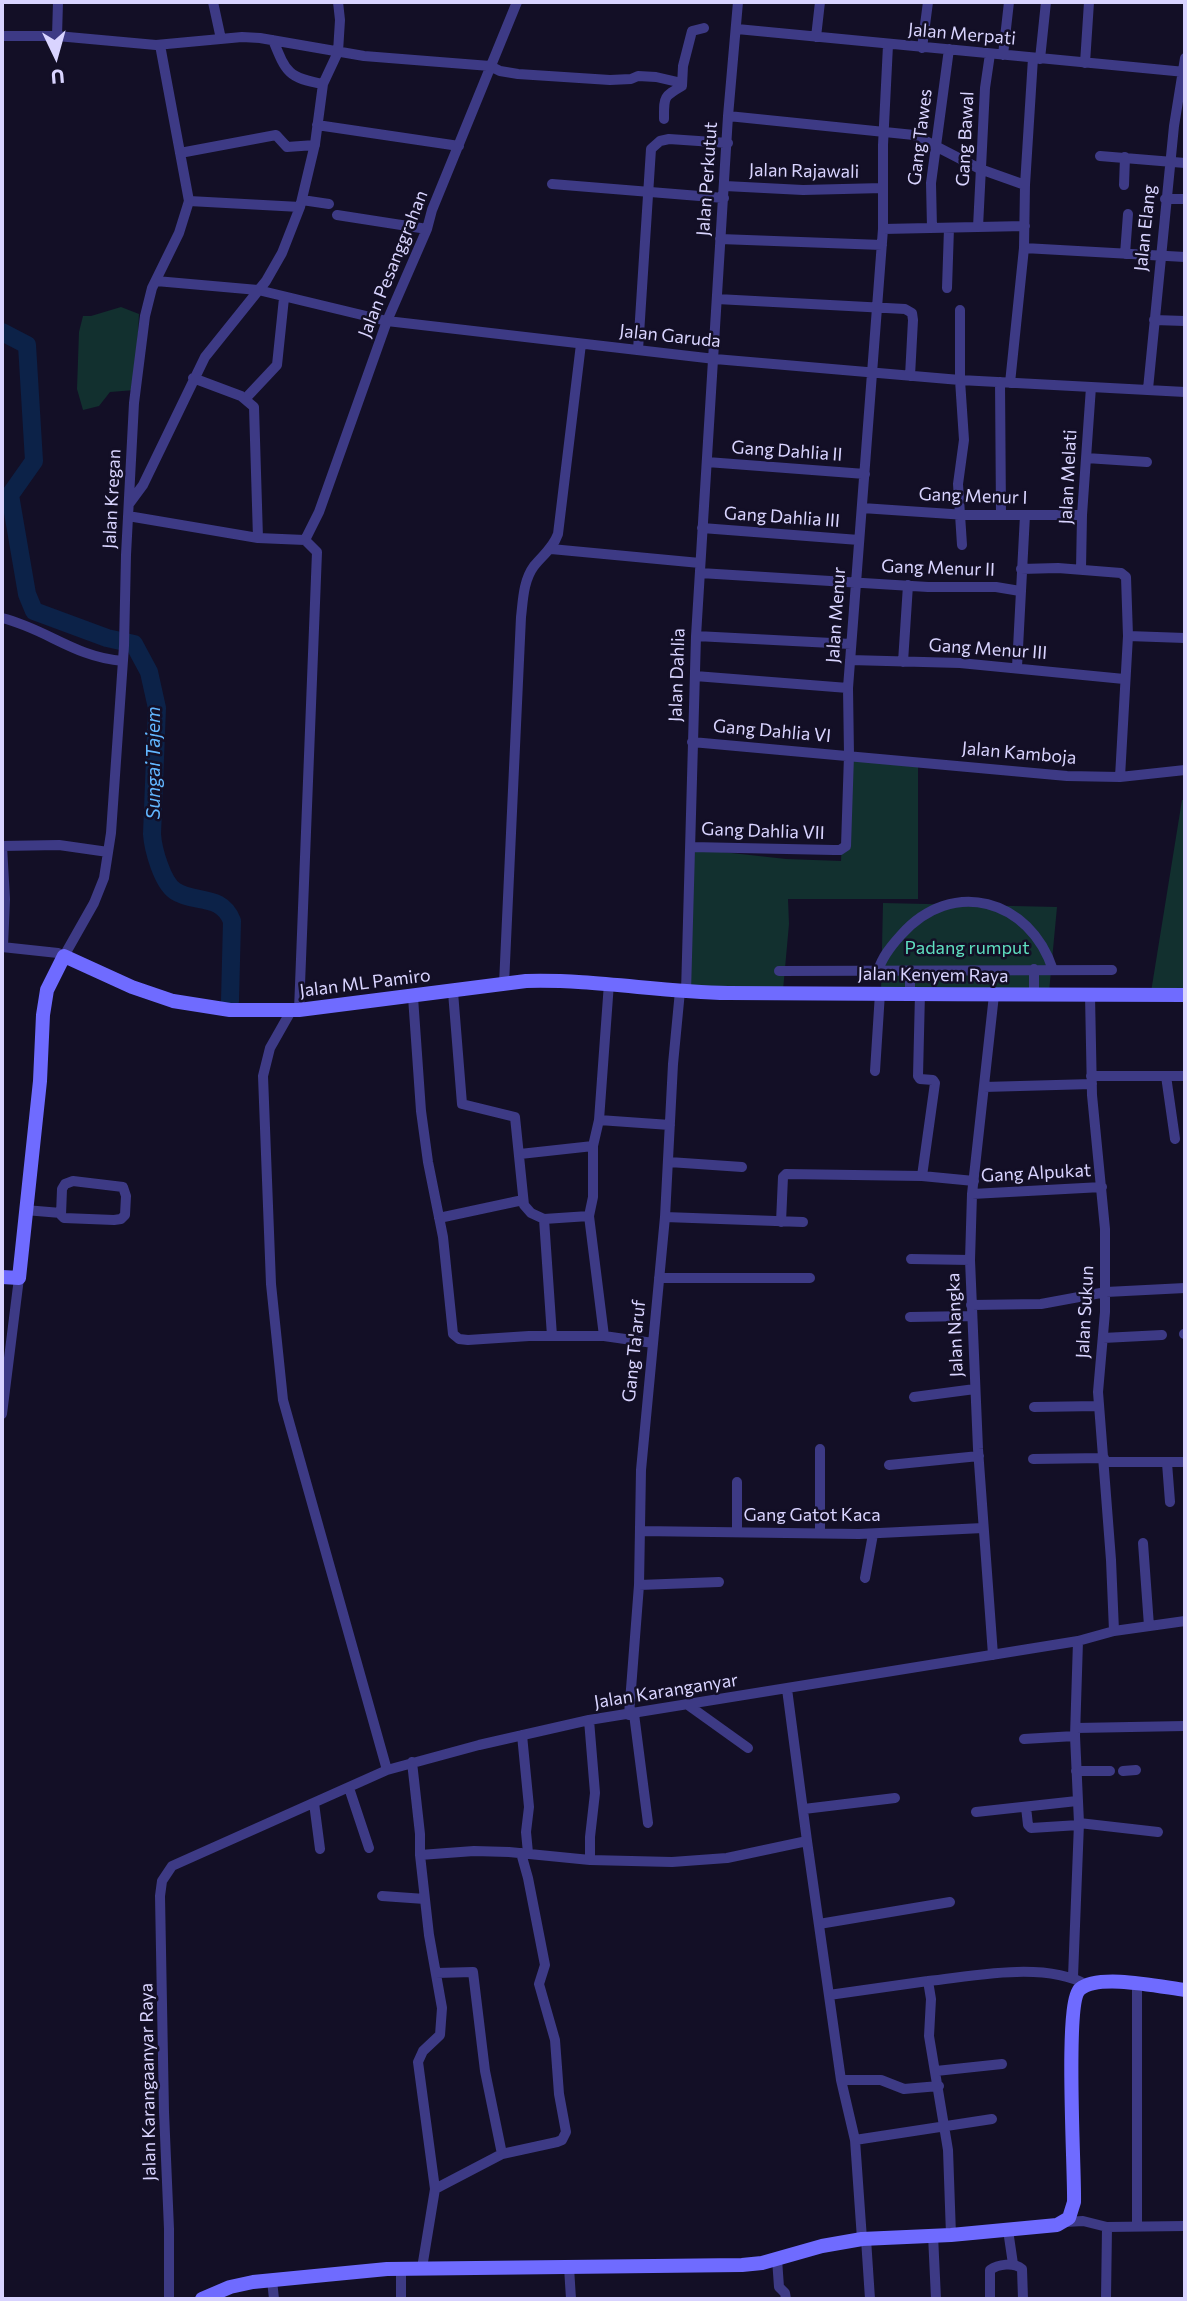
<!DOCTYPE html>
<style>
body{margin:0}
#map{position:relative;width:1187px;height:2301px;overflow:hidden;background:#130f26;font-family:Commissioner,sans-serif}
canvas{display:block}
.frame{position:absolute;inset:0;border:4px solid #d9d4ff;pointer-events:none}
.north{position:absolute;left:21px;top:21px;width:70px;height:70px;-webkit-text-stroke:5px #130f26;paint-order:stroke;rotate:175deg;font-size:19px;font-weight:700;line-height:28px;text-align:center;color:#d9d4ff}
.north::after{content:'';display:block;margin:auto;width:24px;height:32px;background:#d9d4ff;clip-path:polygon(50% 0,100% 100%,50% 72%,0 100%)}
</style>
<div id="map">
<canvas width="1187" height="2301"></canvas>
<div class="frame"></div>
<div class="north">U</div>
</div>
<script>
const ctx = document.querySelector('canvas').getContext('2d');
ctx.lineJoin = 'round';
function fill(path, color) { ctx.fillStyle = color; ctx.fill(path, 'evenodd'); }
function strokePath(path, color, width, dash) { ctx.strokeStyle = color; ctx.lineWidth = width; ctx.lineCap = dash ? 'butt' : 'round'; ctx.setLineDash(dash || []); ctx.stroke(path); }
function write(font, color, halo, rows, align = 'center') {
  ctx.font = font + ' Commissioner,sans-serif'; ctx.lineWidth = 5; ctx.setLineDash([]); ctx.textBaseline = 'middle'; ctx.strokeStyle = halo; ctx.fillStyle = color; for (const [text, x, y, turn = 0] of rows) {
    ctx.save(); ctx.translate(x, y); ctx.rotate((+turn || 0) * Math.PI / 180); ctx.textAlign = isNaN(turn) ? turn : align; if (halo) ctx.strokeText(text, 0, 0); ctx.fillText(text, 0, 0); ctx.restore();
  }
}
fill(new Path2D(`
 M 121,307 L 139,314 L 135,390 L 110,392 L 99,406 L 83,410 L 77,389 L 79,332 L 83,316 L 91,316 Z
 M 846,755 L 918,763 L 918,899 L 788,899 L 789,924 L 783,990 L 683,991 L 695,849 L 786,859 L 841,861 Z
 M 1182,800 L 1185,800 L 1185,993 L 1151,992 Z
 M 883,903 L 1057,907 L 1049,992 L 881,992 Z`), '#12302f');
strokePath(new Path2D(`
 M 2,332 L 27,345 L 34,461 L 10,495 L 27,594 L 34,611 L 107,638 L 134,644 L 149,672 L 157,708 L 152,834 C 153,849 162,882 175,891 C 194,904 221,893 232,921 L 230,1001`), '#0c2248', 18);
strokePath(new Path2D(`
 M 58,2 L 57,36 L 156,45 L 242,37 L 260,38 L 364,56 L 490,66 L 500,71 L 518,74 L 610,80 L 631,79 L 638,76 L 656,77 L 682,83
 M 213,2 L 221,39
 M 737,29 L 1185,72
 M 2,36 L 57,36
 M 816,37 L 820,2
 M 273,40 C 286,72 288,78 323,84
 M 922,48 L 928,2
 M 1003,55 L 1009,2
 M 1040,59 L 1046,2
 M 1085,63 L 1089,2
 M 728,116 L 914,135 L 980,169 L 1025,185
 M 664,119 C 664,97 663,97 682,86 L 683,66 L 692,31 L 704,28
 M 317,125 L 459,146
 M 180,153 L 276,135 L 287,147 L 315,145
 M 1100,156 L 1185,163
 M 552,184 L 724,198
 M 1124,185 L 1125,157
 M 725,186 L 803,190 L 883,188
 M 1165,199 L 1185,199
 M 302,200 L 329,204
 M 189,201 L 300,207
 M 337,215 L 427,229
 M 978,227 L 985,88 L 990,54
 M 932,228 L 931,183 L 949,49
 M 883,229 L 1025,226
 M 720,239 L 882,245
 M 1024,248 L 1185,257
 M 1125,254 L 1128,214
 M 156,281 L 258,290 L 387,321 L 715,359 L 960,380 L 1185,392
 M 947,288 L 949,228
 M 717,299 L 905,309 L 912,313 L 913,320 L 910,376
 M 960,310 L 960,380 L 964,440 L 958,484 L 962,545
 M 1154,320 L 1185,321
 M 638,350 L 651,149 L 660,141 L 669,139 L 728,143
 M 193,378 L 241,396 L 254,407 L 258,538
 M 1000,382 L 1001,515
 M 1010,383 L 1024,248 L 1025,185 L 1033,58
 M 1148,389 L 1174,126 L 1185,58
 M 246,398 L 277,365 L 284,298
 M 1086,458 L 1147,462
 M 707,462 L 865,474
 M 129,504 L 143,485 L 205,357 L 266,281 L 282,253 L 300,207 L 315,144 L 323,84 L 338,52 L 340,20 L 338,2
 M 862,508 L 966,515 L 1082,515
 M 128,516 L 258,538 L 305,540 L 317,552 L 299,1010
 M 702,528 L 859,540
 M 305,540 L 319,512 L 387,321 L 427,229 L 432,210 L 517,2
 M 551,549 L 700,563
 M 1021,569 L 1058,568 L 1121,573 L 1126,577 L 1128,636 L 1120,777
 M 1081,569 L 1082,515 L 1091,387
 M 700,573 L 928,587 L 996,587 L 1020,591
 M 2,618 C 47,629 74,657 123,661
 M 696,636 L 851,644
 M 1128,636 L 1185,638
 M 850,660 L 960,663 L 1124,679
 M 903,662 L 908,585
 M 1017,667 L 1025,515
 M 695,676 L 848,688
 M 692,742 L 1067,776 L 1120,777 L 1185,770
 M 2,846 L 59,845 L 108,852
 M 2,846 L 5,899 L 3,947
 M 691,847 L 834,850 L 840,850 L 846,846 L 849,755 L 848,688 L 883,229 L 883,145 L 888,45
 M 2,947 L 58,953 L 64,956 L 94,903 L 104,878 L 111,833 L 124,646 L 126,555 L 134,403 L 145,316 L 152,288 L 179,233 L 189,201 L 160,45
 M 1034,969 L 1034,995
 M 779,971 L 1112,970
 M 878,971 C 882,957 891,946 901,935 C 952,877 1030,899 1053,970
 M 609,983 L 599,1120 L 593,1146 L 593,1197 L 589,1216 L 604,1336 L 653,1343
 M 504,984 L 521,617 C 523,601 523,581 534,566 C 543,555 553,548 558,534 L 581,344
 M 453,992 L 462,1104 L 515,1117 L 524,1205 L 531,1213 L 544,1219 L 589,1216
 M 686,992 L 696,636 L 728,116 L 738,2
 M 920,993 L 918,1076 L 920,1079 L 933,1080 L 935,1083 L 922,1176
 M 910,994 L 910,971
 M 1090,995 L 1092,1095 L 1105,1229 L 1105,1312 L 1098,1392 L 1111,1560 L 1114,1631
 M 413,997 L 421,1111 L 428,1162 L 443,1237 L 453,1334 L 459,1339 L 468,1340 L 529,1336 L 604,1336
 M 291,1011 L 270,1048 L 263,1076 L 271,1284 L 283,1400 L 387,1770
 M 875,1071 L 880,993
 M 1091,1076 L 1185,1076
 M 1166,1076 L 1175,1139
 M 984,1087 L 1092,1084
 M 599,1120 L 670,1125
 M 520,1154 L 593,1146
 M 669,1162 L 742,1167
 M 73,1181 L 123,1187 L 126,1196 L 125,1215 L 121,1219 L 114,1220 L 64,1218 L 61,1215 L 62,1189 L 65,1184 Z
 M 972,1194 L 1102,1187
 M 25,1210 L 61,1213
 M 665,1217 L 803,1222
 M 439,1218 L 523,1200
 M 544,1219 L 552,1336
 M 781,1222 L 783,1177 L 786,1174 L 922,1176 L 974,1181
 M 911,1259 L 970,1260
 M 659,1278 L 810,1278
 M 971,1305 L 1041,1304 L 1106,1292 L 1185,1288
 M 910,1317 L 971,1316
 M 1184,1334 L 1185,1334
 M 1103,1338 L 1162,1335
 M 914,1397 L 975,1389
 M 1034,1407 L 1099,1406
 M 2,1414 L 19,1278
 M 1033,1459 L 1104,1458
 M 1104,1462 L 1185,1462
 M 1167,1463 L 1170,1502
 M 889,1465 L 979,1456
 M 737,1482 L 737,1532
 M 640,1531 L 859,1534 L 983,1528
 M 820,1533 L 820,1449
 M 1143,1543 L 1149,1626
 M 865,1578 L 873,1534
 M 639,1585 L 719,1582
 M 993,1655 L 978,1449 L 970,1260 L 972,1194 L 994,995
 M 787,1689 L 807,1841
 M 688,1705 L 748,1748
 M 634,1714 L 648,1823
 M 629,1715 L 639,1585 L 641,1470 L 665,1217 L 673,1064 L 680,991
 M 589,1720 L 595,1793 L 590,1837 L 590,1860
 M 1076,1728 L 1185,1726
 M 522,1735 L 529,1807 L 526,1832 L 528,1853
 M 1024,1739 L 1075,1736
 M 412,1762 L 420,1834 L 420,1855 L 474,1851 L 509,1852 L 590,1860 L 672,1862 L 727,1858 L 807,1841 L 841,2080 L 855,2140 L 862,2239
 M 1076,1771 L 1110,1771
 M 1123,1771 L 1136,1770
 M 349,1788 L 369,1848
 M 314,1803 L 320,1849
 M 1026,1807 L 1028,1825 L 1031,1828 L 1079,1825
 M 804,1809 L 895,1798
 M 976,1812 L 1077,1801
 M 1079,1823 L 1158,1832
 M 420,1855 L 429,1935 L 442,2008 L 440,2035 L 423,2051 L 418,2062 L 435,2189 L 502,2154 L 485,2071 L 473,1972 L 436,1973
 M 382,1896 L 425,1899
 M 819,1924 L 950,1902
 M 1073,1977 L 1079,1823 L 1075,1736 L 1078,1641
 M 1137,1984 L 1137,2226
 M 829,1995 L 928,1981
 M 936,2071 L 1002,2064
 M 841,2080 L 881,2080 L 904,2089 L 939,2086
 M 855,2140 L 992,2119
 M 502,2154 L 557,2142 L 562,2140 L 566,2132 L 559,2094 L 555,2040 L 539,1984 L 545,1965 L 528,1878 L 521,1853
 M 1065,2222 L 1083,2221 L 1107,2227 L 1185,2226
 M 1008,2230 L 1013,2264
 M 933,2235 L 936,2299
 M 951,2235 L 948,2150 L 929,2036 L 931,1999 L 928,1981 C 975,1976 1045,1961 1087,1985
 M 866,2239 L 870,2299
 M 777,2259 L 779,2287 L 785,2293 L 786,2299
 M 569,2267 L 571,2299
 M 422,2268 L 435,2189
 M 272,2280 L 274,2299
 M 169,2299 L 169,2229 L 164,2112 L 160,1896 L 162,1881 L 172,1866 L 387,1770 L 479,1745 L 589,1720 L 1078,1641 L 1114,1631 L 1185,1621
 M 401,2299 L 401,2269
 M 990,2299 L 990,2270 C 998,2264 1014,2262 1022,2269 L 1023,2299
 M 1106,2299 L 1107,2227`), '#3d3a85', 10);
strokePath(new Path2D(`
 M 2,1277 L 19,1278 L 40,1081 L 43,1015 L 47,990 L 64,956 L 132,987 L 173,1001 L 230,1010 L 299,1010 L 526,981 C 594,979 660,992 728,993 C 880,995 1033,994 1185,995
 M 202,2299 L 230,2287 L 253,2282 L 387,2269 L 742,2265 L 762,2263 L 822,2246 L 862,2239 L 951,2235 L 1057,2225 L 1069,2218 L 1074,2202 C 1075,2171 1064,2003 1080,1989 C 1099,1973 1161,1987 1185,1990`), '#6f6bff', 14);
write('18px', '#d9d4ff', '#130f26', [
 ["Jalan Merpati",962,34,5],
 ["Gang Tawes",920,137,-83],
 ["Gang Bawal",965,139,-87],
 ["Jalan Rajawali",804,171,1],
 ["Jalan Perkutut",707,179,-86],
 ["Jalan Elang",1145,228,-84],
 ["Jalan Pesanggrahan",393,264,-68],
 ["Jalan Garuda",670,336,6],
 ["Gang Dahlia II",787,451,4],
 ["Jalan Melati",1068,477,-87],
 ["Gang Menur I",973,496,2],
 ["Jalan Kregan",112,499,-87],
 ["Gang Dahlia III",782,517,4],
 ["Gang Menur II",938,568,2],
 ["Jalan Menur",836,615,-86],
 ["Gang Menur III",988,649,4],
 ["Jalan Dahlia",677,675,-88],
 ["Gang Dahlia VI",772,731,5],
 ["Jalan Kamboja",1019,753,5],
 ["Gang Dahlia VII",763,831,2],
 ["Jalan Kenyem Raya",933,975,1],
 ["Jalan ML Pamiro",365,983,-7],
 ["Gang Alpukat",1036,1173,-3],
 ["Jalan Sukun",1085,1312,-87],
 ["Jalan Nangka",955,1325,-92],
 ["Gang Ta'aruf",634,1351,-84],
 ["Gang Gatot Kaca",812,1515],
 ["Jalan Karanganyar",666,1691,-9],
 ["Jalan Karangaanyar Raya",148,2082,-91]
]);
write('18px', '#5fe0c0', '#130f26', [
 ["Padang rumput",967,948]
]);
write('italic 19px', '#62b6ff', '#130f26', [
 ["Sungai Tajem",154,763,-90]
]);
</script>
